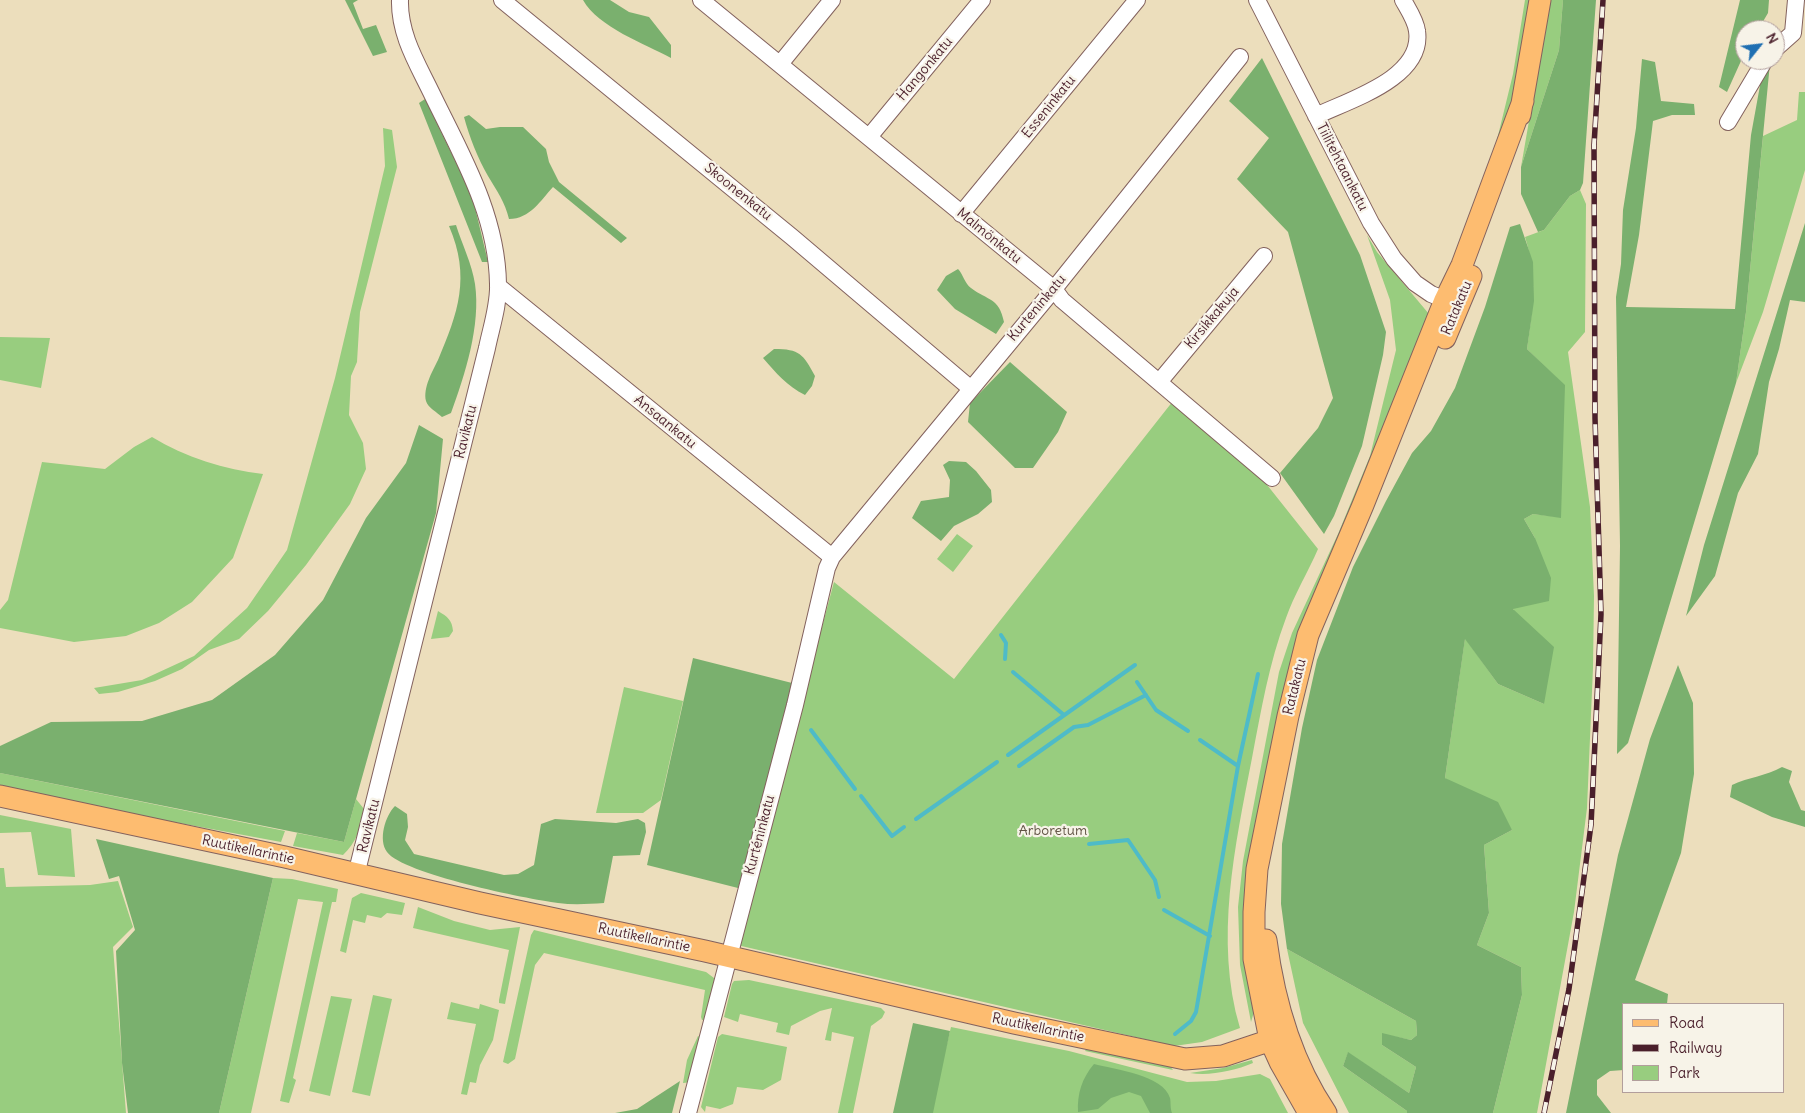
<!DOCTYPE html>
<meta charset="utf-8">
<style>
body{margin:0}
#map{position:relative;width:1805px;height:1113px;overflow:hidden;background:#ecdebc;font-family:Delius,sans-serif}
canvas{display:block}
.legend{position:absolute;left:1622px;top:1003px;width:162px;height:90px;box-sizing:border-box;background:#f7f3e8;border:1px solid #b29e9c;margin:0;padding:6px 9px;list-style:none;font-size:15px;color:#4a1f2b}
.legend li{display:flex;align-items:center;gap:10px;height:25px}
.legend b{width:25px;border:1px solid #b29e9c}
.north{position:absolute;left:1735px;top:20px;width:50px;height:50px;box-sizing:border-box;background:#f7f3e8;border:1px solid #b29e9c;border-radius:50%;rotate:61deg;font-size:14px;font-weight:700;line-height:20px;text-align:center;color:#4a1f2b}
.north::after{content:'';display:block;margin:auto;width:18px;height:22px;background:#1f6fb2;clip-path:polygon(50% 0,100% 100%,50% 72%,0 100%)}
</style>
<div id="map">
<canvas width="1805" height="1113"></canvas>
<ul class="legend">
<li><b style="height:6px;background:#fdbc70"></b>Road</li>
<li><b style="height:6px;background:#4a1f2b"></b>Railway</li>
<li><b style="height:14px;background:#98cd7f"></b>Park</li>
</ul>
<div class="north">N</div>
</div>
<script>
const ctx = document.querySelector('canvas').getContext('2d');
ctx.lineJoin = 'round';
function fill(path, color) { ctx.fillStyle = color; ctx.fill(path, 'evenodd'); }
function strokePath(path, color, width, dash) { ctx.strokeStyle = color; ctx.lineWidth = width; ctx.lineCap = dash ? 'butt' : 'round'; ctx.setLineDash(dash || []); ctx.stroke(path); }
function write(font, color, halo, rows, align = 'center') {
  ctx.font = font + ' Delius,sans-serif'; ctx.lineWidth = 4.5; ctx.setLineDash([]); ctx.textBaseline = 'middle'; ctx.strokeStyle = halo; ctx.fillStyle = color; for (const [text, x, y, turn = 0] of rows) {
    ctx.save(); ctx.translate(x, y); ctx.rotate((+turn || 0) * Math.PI / 180); ctx.textAlign = isNaN(turn) ? turn : align; if (halo) ctx.strokeText(text, 0, 0); ctx.fillText(text, 0, 0); ctx.restore();
  }
}
fill(new Path2D(`
 M 1525,0 L 1531,0 L 1514,104 L 1495,148 L 1513,74 Z
 M 1550,0 L 1563,0 L 1559,50 L 1521,167 Z
 M 1799,92 L 1805,92 L 1805,170 L 1763,312 L 1736,383 L 1746,312 L 1763,136 L 1797,120 Z
 M 383,128 L 392,130 L 397,167 L 360,312 L 357,362 L 351,376 L 349,415 L 363,443 L 366,469 L 350,504 L 306,565 L 268,611 L 239,639 L 209,650 L 182,669 L 155,681 L 118,692 L 99,694 L 94,688 L 142,680 L 194,656 L 247,608 L 287,550 L 335,378 L 385,166 Z
 M 1580,190 L 1586,204 L 1585,332 L 1568,352 L 1590,507 L 1594,596 L 1593,668 L 1587,808 L 1574,912 L 1537,1113 L 1493,1113 L 1522,995 L 1521,967 L 1477,945 L 1489,913 L 1484,845 L 1512,830 L 1445,778 L 1465,638 L 1498,684 L 1544,704 L 1513,608 L 1535,538 L 1524,519 L 1533,514 L 1560,517 L 1564,385 L 1527,349 C 1533,307 1538,278 1525,237 L 1544,230 L 1570,196 Z
 M 1367,235 L 1377,252 L 1429,314 L 1296,645 L 1263,797 L 1256,1005 L 1251,1022 L 1240,965 L 1238,907 L 1243,861 L 1279,672 L 1292,633 L 1338,534 L 1370,456 L 1396,350 L 1390,300 Z
 M 0,337 L 50,338 L 41,388 L 0,380 Z
 M 1173,401 L 1260,476 L 1318,549 C 1308,572 1294,595 1286,618 C 1269,663 1261,711 1252,758 C 1235,846 1214,940 1240,1028 L 1202,1042 L 1174,1046 L 737,945 L 834,582 L 954,679 Z
 M 152,437 C 185,457 225,470 263,474 L 233,558 L 192,602 L 159,623 L 126,636 L 74,642 L 0,628 L 0,610 L 8,600 L 42,462 L 105,469 L 134,447 Z
 M 957,534 L 973,546 L 953,572 L 937,559 Z
 M 438,611 C 448,617 452,620 453,631 L 449,637 L 431,639 Z
 M 624,687 L 683,701 L 661,800 L 643,813 L 596,813 Z
 M 0,773 L 285,831 L 281,842 L 88,806 L 0,787 Z
 M 356,799 L 364,809 C 362,826 356,843 343,855 L 293,846 L 297,833 L 344,842 Z
 M 0,815 L 71,829 L 75,877 L 38,875 L 31,832 L 0,833 Z
 M 0,868 L 4,868 L 6,887 L 90,885 L 118,881 L 133,927 L 113,947 L 126,1113 L 0,1113 Z
 M 273,878 L 292,879 L 338,889 L 336,902 L 332,902 L 293,1078 L 296,1080 L 289,1103 L 280,1101 L 323,902 L 298,899 L 251,1113 L 219,1113 Z
 M 361,893 L 405,903 L 402,915 L 387,913 L 381,918 L 367,915 L 365,923 L 353,920 L 346,953 L 340,951 L 352,898 Z
 M 418,907 L 454,921 L 490,930 L 520,927 L 505,1004 L 499,1003 L 499,1000 L 509,950 L 413,928 Z
 M 534,930 L 706,972 L 718,981 L 709,1019 L 702,1020 L 701,1017 L 705,990 L 544,953 L 535,965 L 515,1059 L 508,1064 L 503,1062 L 531,935 Z
 M 1287,949 L 1416,1021 L 1417,1035 L 1411,1040 L 1382,1034 L 1382,1045 L 1416,1067 L 1409,1093 L 1348,1053 L 1343,1066 L 1407,1111 L 1407,1113 L 1349,1113 L 1303,1023 Z
 M 749,980 L 881,1008 L 885,1012 L 882,1018 L 871,1026 L 853,1113 L 838,1113 L 854,1037 L 832,1032 L 831,1041 L 825,1040 L 832,1008 L 820,1011 L 791,1026 L 789,1035 L 776,1032 L 778,1023 L 740,1014 L 738,1022 L 724,1017 L 732,984 L 734,981 Z
 M 373,995 L 392,999 L 370,1096 L 352,1092 Z
 M 331,996 L 352,999 L 330,1096 L 309,1091 Z
 M 451,1002 L 479,1009 L 480,1004 L 499,1010 L 493,1040 L 480,1065 L 476,1083 L 470,1082 L 467,1095 L 461,1094 L 476,1024 L 447,1019 Z
 M 951,1027 L 1069,1051 L 1187,1082 L 1216,1081 L 1260,1074 L 1270,1079 L 1288,1113 L 930,1113 Z
 M 722,1034 L 787,1047 L 781,1080 L 763,1090 L 737,1087 L 733,1104 L 720,1109 L 706,1106 L 705,1112 L 701,1107 L 718,1037 Z
 M 698,1036 L 702,1038 L 692,1082 L 683,1083 L 687,1060 Z
 M 1087,1048 L 1169,1065 L 1173,1070 L 1085,1051 Z
 M 1252,1060 L 1253,1063 C 1234,1071 1210,1076 1190,1073 L 1223,1068 Z`), '#98cd7f');
fill(new Path2D(`
 M 345,0 L 358,0 L 353,3 L 363,29 L 376,25 L 387,52 L 373,56 Z
 M 583,0 L 610,0 L 629,12 L 649,17 L 671,45 L 671,58 C 645,44 598,27 583,0 Z
 M 1563,0 L 1596,0 L 1583,183 L 1580,190 L 1570,196 L 1544,230 L 1538,232 L 1521,194 L 1521,167 L 1559,50 Z
 M 1740,0 L 1769,0 L 1768,13 L 1758,30 L 1745,30 L 1745,52 L 1727,92 L 1719,87 Z
 M 1262,58 L 1360,255 L 1386,332 L 1383,355 L 1362,446 L 1334,516 L 1324,534 L 1280,473 L 1318,428 L 1333,398 L 1288,232 L 1237,179 L 1269,138 L 1229,101 Z
 M 1642,59 L 1655,62 L 1661,101 L 1694,104 L 1695,115 L 1672,115 L 1653,121 L 1639,235 L 1626,307 L 1735,309 L 1751,135 L 1763,69 L 1770,63 L 1746,312 L 1736,383 L 1628,743 L 1617,754 L 1620,546 L 1616,297 L 1621,264 L 1623,210 L 1636,128 Z
 M 425,99 L 472,195 L 488,262 L 482,262 L 419,103 Z
 M 469,115 L 486,129 L 500,127 L 523,127 L 546,149 L 549,162 L 559,182 L 627,238 L 621,243 L 553,187 C 541,200 530,219 509,219 C 505,202 497,191 488,176 C 478,159 469,136 464,117 Z
 M 1805,223 L 1805,302 L 1790,300 L 1779,349 L 1769,382 L 1758,454 L 1738,493 L 1715,576 L 1686,616 L 1704,545 Z
 M 1520,224 L 1533,262 L 1534,301 L 1527,349 L 1565,385 L 1561,518 L 1533,514 L 1524,519 L 1535,538 L 1551,578 L 1549,601 L 1513,609 L 1554,647 L 1544,704 L 1498,684 L 1465,639 L 1445,778 L 1498,802 L 1512,830 L 1484,845 L 1489,913 L 1477,945 L 1521,967 L 1522,995 L 1493,1113 L 1407,1113 L 1407,1111 L 1343,1066 L 1348,1052 L 1409,1093 L 1416,1067 L 1382,1045 L 1382,1033 L 1411,1040 L 1417,1035 L 1416,1021 L 1287,949 L 1281,904 L 1282,844 L 1302,728 L 1317,660 L 1353,567 L 1386,501 L 1412,453 L 1431,431 L 1455,388 L 1485,307 L 1510,227 Z
 M 456,225 C 462,244 472,264 475,284 C 481,325 465,375 451,413 L 442,417 C 437,412 428,408 426,401 C 423,388 432,372 438,360 C 458,313 471,277 449,226 Z
 M 958,269 C 963,274 965,284 971,288 C 988,301 999,297 1004,322 L 996,334 L 955,309 L 937,290 L 946,276 Z
 M 774,349 C 800,349 803,354 815,376 L 812,386 L 805,395 C 787,386 776,373 763,358 Z
 M 1010,362 L 1067,412 L 1058,432 L 1033,468 L 1015,468 L 968,422 L 970,403 Z
 M 419,425 L 443,439 L 436,513 L 344,842 L 0,773 L 0,746 L 51,722 L 142,721 L 212,700 L 275,655 L 323,600 L 366,518 L 406,463 Z
 M 949,461 L 966,462 L 976,471 L 991,490 L 992,502 L 978,514 L 954,526 L 941,541 L 912,518 L 921,501 L 949,497 L 950,480 L 943,465 Z
 M 693,658 L 796,684 L 738,888 L 647,865 Z
 M 1678,665 L 1693,703 L 1694,774 L 1681,853 L 1635,980 L 1668,994 L 1667,1004 L 1624,1004 L 1624,1070 L 1610,1071 L 1597,1080 L 1597,1095 L 1611,1113 L 1566,1113 L 1618,855 L 1650,739 Z
 M 1782,767 L 1792,771 L 1789,782 L 1801,810 L 1805,811 L 1805,827 L 1772,817 L 1730,797 L 1732,785 C 1749,777 1766,776 1782,767 Z
 M 395,806 L 407,814 L 408,827 L 405,840 L 414,854 L 504,875 L 518,874 L 534,865 L 541,824 L 555,819 L 616,823 L 638,819 L 645,823 L 646,832 L 640,855 L 613,856 L 604,903 C 588,904 573,905 558,903 C 527,899 403,874 387,852 C 378,840 385,816 395,806 Z
 M 96,839 L 273,878 L 219,1113 L 128,1113 L 122,1063 L 116,951 L 135,930 L 119,876 L 109,879 Z
 M 913,1023 L 950,1031 L 933,1113 L 893,1113 Z
 M 1094,1064 C 1113,1069 1164,1075 1170,1098 C 1171,1102 1170,1108 1172,1113 L 1150,1113 L 1141,1096 L 1129,1092 L 1111,1098 L 1098,1109 L 1078,1112 C 1077,1094 1082,1078 1094,1064 Z
 M 680,1081 L 672,1113 L 615,1113 L 637,1109 Z`), '#7ab06e');
strokePath(new Path2D(`
 M 1001,635 L 1006,643 L 1005,659
 M 1013,672 L 1064,715
 M 1137,682 L 1156,710 L 1188,731
 M 811,730 L 855,789
 M 1200,740 L 1238,766
 M 1008,755 L 1135,665
 M 1019,766 L 1074,727 L 1088,725 L 1146,695
 M 861,796 L 892,836 L 904,827
 M 916,819 L 997,762
 M 1089,844 L 1128,840 L 1155,880 L 1159,897
 M 1164,910 L 1210,936
 M 1175,1034 L 1191,1021 L 1196,1012 L 1238,766 L 1258,674`), '#4ebbc8', 4);
const minor = new Path2D(`
 M 502,0 L 792,237 L 970,388
 M 701,0 L 1054,289 L 1062,300 L 1272,478
 M 1257,0 L 1371,223 L 1394,259 L 1415,283 L 1431,294 L 1455,304
 M 1775,49 L 1793,33 L 1796,0
 M 780,64 L 832,0
 M 1316,116 C 1349,100 1424,78 1417,31 C 1416,21 1408,9 1403,0
 M 1728,122 L 1765,60
 M 869,137 L 982,0
 M 961,214 L 1137,0
 M 498,286 L 832,557
 M 1160,381 L 1264,256
 M 356,875 L 487,348 C 491,328 499,305 498,284 C 497,214 461,154 431,92 C 417,63 399,34 400,0
 M 688,1113 L 795,705 L 827,568 L 832,557 L 1054,289 L 1240,57`);
const major = new Path2D(`
 M 1520,115 L 1540,0
 M 1445,338 L 1471,276
 M 0,796 L 285,857 L 480,903 L 705,951 L 1014,1023 L 1185,1059 L 1223,1056 L 1286,1035
 M 1266,940 C 1274,1002 1291,1061 1326,1113
 M 1309,1113 L 1280,1062 L 1270,1040 L 1254,959 L 1254,912 L 1257,869 L 1288,716 L 1308,635 L 1363,505 L 1445,300 L 1462,265 L 1523,101`);
strokePath(minor, '#83625e', 18);
strokePath(major, '#83625e', 23);
strokePath(minor, '#fff', 16);
strokePath(major, '#fdbc70', 21);
const rail = new Path2D(`
 M 1544,1113 L 1569,989 L 1591,825 L 1593,784 L 1601,614 L 1595,418 L 1594,145 L 1603,0`);
strokePath(rail, '#4a1f2b', 5.5);
strokePath(rail, '#f7f3e8', 4, [11]);
write('14px', '#4a1f2b', '#f7f3e8', [
 ["Hangonkatu",925,69,-50],
 ["Esseninkatu",1049,107,-51],
 ["Tiilitehtaankatu",1342,167,63],
 ["Skoonenkatu",738,192,39],
 ["Malmönkatu",989,236,39],
 ["Kurteninkatu",1037,308,-50],
 ["Ratakatu",1457,308,-67],
 ["Kirsikkakuja",1212,318,-50],
 ["Ansaankatu",665,422,39],
 ["Ravikatu",466,432,-76],
 ["Ratakatu",1295,687,-76],
 ["Ravikatu",369,826,-76],
 ["Kurténinkatu",760,835,-75],
 ["Ruutikellarintie",248,850,12],
 ["Ruutikellarintie",644,938,12],
 ["Ruutikellarintie",1038,1028,12]
]);
write('14px', '#615344', '#f7f3e8', [
 ["Arboretum",1053,831]
]);
</script>
